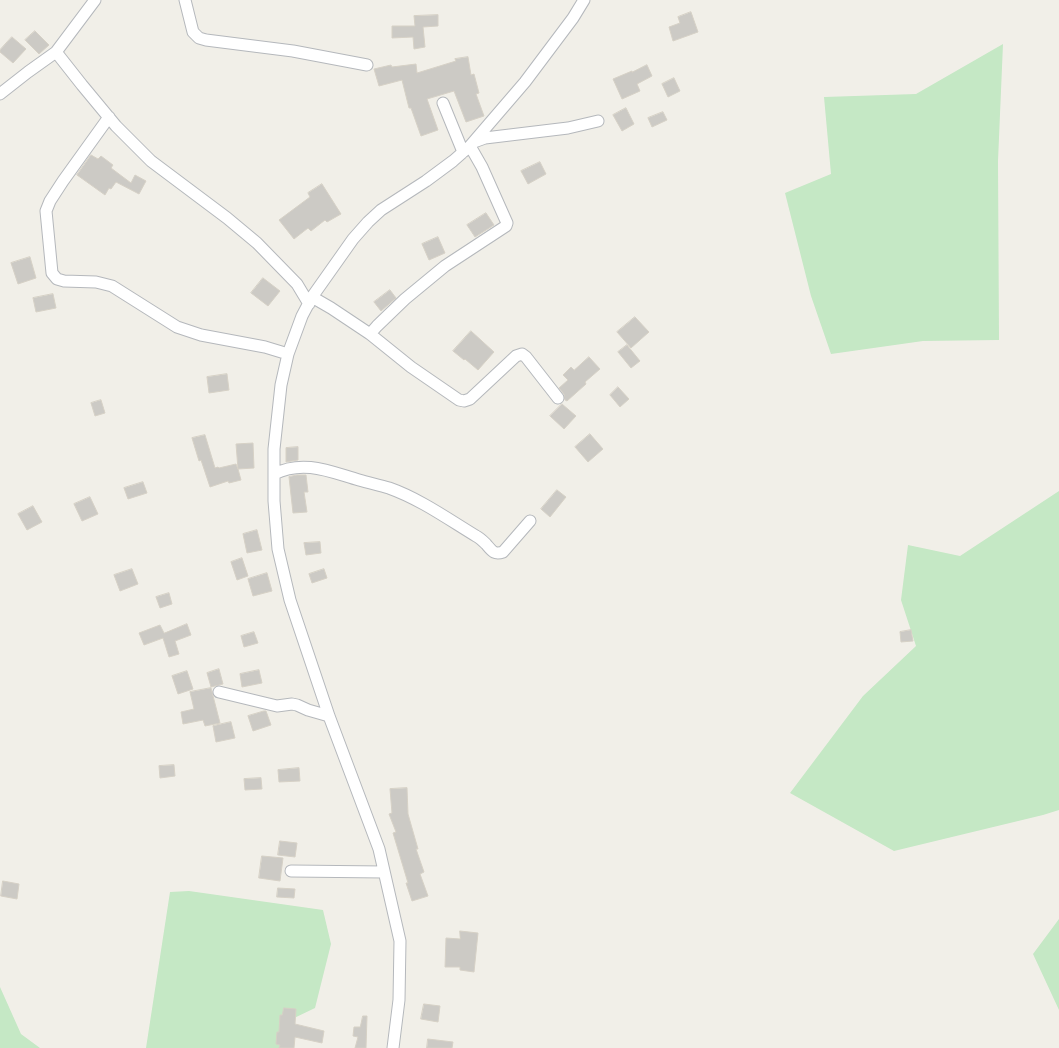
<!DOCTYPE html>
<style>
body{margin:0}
canvas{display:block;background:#f1efe8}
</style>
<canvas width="1059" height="1048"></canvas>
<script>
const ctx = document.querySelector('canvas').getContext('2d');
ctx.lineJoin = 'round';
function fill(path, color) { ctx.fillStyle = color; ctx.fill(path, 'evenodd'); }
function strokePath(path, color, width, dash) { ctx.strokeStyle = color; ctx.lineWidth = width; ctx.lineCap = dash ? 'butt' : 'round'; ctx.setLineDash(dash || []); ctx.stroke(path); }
fill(new Path2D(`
 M 1003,44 L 998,161 L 999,340 L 923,341 L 831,354 L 811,296 L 785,193 L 831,174 L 824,97 L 916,94 Z
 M 1059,491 L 1059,810 L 1043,815 L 894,851 L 790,793 L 863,696 L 916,646 L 901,600 L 908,545 L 960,556 Z
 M 189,891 L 323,910 L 331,944 L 315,1008 L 290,1020 L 285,1048 L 146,1048 L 170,892 Z
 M 1059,919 L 1059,1010 L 1033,954 Z
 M 0,987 L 21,1034 L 40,1048 L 0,1048 Z`), '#c5e8c5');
const building = new Path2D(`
 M 691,12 L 698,32 L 673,41 L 669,27 L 680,23 L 678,17 Z
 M 438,15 L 438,26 L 423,27 L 425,47 L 414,49 L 413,37 L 392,38 L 392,26 L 415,26 L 414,16 Z
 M 35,31 L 49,45 L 39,54 L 25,40 Z
 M 12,37 L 26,49 L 13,63 L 0,52 L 0,50 Z
 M 468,57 L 471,75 L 474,74 L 479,93 L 476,94 L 484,116 L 466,122 L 454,91 L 427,99 L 438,130 L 421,136 L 411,108 L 409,108 L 402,80 L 379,86 L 374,69 L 391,65 L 392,67 L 416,64 L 417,73 L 456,61 L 455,59 Z
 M 647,65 L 652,76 L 637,84 L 640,91 L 622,99 L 613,79 L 632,71 L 632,72 Z
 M 674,78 L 680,91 L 668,97 L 662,84 Z
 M 626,108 L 634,124 L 622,131 L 613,115 Z
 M 663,112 L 667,120 L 652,127 L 648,118 Z
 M 91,155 L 98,159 L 101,156 L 113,165 L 111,168 L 131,183 L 135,175 L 146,181 L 139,194 L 116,182 L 111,189 L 109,188 L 105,195 L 77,175 Z
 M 540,162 L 546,174 L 528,184 L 521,171 Z
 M 322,184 L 341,214 L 327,222 L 325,220 L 311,231 L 308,228 L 294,239 L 279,220 L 310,197 L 308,193 Z
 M 486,213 L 494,225 L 475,237 L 467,225 Z
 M 438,237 L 445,253 L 429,260 L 422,244 Z
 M 30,257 L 36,278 L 18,284 L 11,263 Z
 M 263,278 L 280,291 L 268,306 L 251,293 Z
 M 390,290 L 396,298 L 381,311 L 374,302 Z
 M 53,294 L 56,308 L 36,312 L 33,298 Z
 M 635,317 L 649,332 L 631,348 L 617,332 Z
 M 471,331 L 494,352 L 478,370 L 465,359 L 464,360 L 453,351 Z
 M 627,345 L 640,361 L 631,368 L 618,352 Z
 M 589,357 L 600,369 L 585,382 L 586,384 L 567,401 L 565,400 L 564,394 L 559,388 L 568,380 L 563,375 L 571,367 L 574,370 Z
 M 227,374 L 229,390 L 209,393 L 207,377 Z
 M 618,387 L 629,399 L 620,407 L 610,395 Z
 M 101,400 L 105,413 L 95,416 L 91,403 Z
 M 562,404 L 576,416 L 564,429 L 550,416 Z
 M 590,434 L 603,449 L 588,462 L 575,447 Z
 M 205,435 L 215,468 L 218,467 L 219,468 L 236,464 L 238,469 L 236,444 L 253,443 L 254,468 L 238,469 L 241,480 L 229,483 L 228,481 L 210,487 L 201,460 L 199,461 L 192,438 Z
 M 298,447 L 298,460 L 286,462 L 286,448 Z
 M 297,475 L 306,475 L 308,492 L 304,492 L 307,512 L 293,513 L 289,477 Z
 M 143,482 L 147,493 L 128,499 L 124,488 Z
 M 557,490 L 566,497 L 550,517 L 541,509 Z
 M 90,497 L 98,514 L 82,521 L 74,504 Z
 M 33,506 L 42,522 L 27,530 L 18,514 Z
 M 257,530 L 262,550 L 247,553 L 243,534 Z
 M 320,542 L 321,553 L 306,555 L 304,543 Z
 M 242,558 L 248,576 L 237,580 L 231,562 Z
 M 132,569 L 138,584 L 120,591 L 114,575 Z
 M 324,569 L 327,578 L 312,583 L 309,574 Z
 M 267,573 L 272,591 L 253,596 L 248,579 Z
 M 169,593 L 172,604 L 160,608 L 156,597 Z
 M 187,624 L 191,635 L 175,641 L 179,654 L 169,657 L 163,638 L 144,645 L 139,633 L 160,625 L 164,633 Z
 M 911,630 L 913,641 L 901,642 L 900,632 Z
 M 254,632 L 258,643 L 244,647 L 241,636 Z
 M 219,669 L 223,684 L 211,687 L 207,673 Z
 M 259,670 L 262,683 L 242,687 L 240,674 Z
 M 187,671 L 193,689 L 178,694 L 172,676 Z
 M 211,688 L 220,723 L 205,726 L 203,720 L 183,724 L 181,712 L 194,709 L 190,692 Z
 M 264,711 L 266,711 L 271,725 L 253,731 L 248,716 Z
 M 231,722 L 235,738 L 216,742 L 213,726 Z
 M 174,765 L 175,776 L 160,778 L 159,766 Z
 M 299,768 L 300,781 L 279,782 L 278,770 Z
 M 261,778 L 262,789 L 245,790 L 244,779 Z
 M 407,788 L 408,814 L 418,849 L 416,849 L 424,872 L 420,874 L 428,896 L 412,901 L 406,883 L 408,883 L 393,833 L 396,832 L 389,814 L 392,813 L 390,789 Z
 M 280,841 L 297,843 L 295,857 L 278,855 Z
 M 262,856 L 283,858 L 280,881 L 259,878 Z
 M 3,881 L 19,884 L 17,899 L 1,896 Z
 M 278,888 L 295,889 L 294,898 L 277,897 Z
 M 460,931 L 478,933 L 474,972 L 460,970 L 460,967 L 445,967 L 446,938 L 460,939 Z
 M 424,1004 L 440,1006 L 438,1022 L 421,1019 Z
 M 284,1008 L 296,1009 L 295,1024 L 324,1031 L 322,1043 L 295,1037 L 294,1048 L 279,1048 L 280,1045 L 276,1044 L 277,1032 L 279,1032 L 280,1015 L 282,1015 Z
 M 363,1016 L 367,1016 L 366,1048 L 355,1048 L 358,1037 L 353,1036 L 354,1027 L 360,1027 Z
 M 428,1039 L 453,1042 L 452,1048 L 427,1048 Z`);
fill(building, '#cccac5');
strokePath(building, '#d6d1c6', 1);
const minor = new Path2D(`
 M 185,0 L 193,32 L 199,38 L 206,40 L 293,51 L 367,65
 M 56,52 L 82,85 L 116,126 L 151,161 L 227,218 L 257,243 L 297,284 L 309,304
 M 0,94 L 28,72 L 56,52 L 95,0
 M 443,103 L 463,152
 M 109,117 L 63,181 L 50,201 L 46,211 L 52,273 L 57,279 L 64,281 L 96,282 L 112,286 L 177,327 L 201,335 L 265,347 L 288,354
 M 474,142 L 485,138 L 568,128 L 598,121
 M 312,297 L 331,308 L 370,334 L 411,367 L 459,400 L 464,401 L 470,399 L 516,356 L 522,354 L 526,357 L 558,398
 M 370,334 L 377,326 L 405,299 L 445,266 L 506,226 L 507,223 L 482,167 L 470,146
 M 274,474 C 304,459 331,472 359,480 C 369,483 379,485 389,488 C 420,499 448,519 476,536 C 480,538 483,541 486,544 C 492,551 494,555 503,552 L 530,521
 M 219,692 L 277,706 L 292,704 L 297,705 L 308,710 L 329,716
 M 291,871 L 384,872
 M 393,1048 L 399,1000 L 400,941 L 379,849 L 329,716 L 290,600 L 278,549 L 274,501 L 274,449 L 281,385 L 288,354 L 302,316 L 312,297 L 353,239 L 368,222 L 381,210 L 426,181 L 453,161 L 470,146 L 525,82 L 573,18 L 584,0`);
strokePath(minor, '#b5b8bc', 13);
strokePath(minor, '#fff', 11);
</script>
